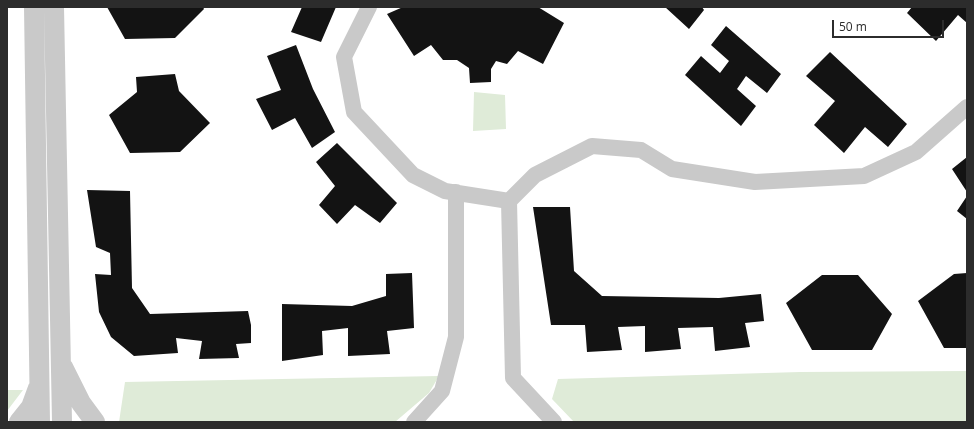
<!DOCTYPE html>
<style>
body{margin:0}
#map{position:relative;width:974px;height:429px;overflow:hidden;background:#fff;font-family:"Open Sans",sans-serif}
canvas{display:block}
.frame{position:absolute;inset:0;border:8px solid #2c2c2c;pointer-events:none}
.scale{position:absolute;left:832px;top:20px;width:112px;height:18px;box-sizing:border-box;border:2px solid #2c2c2c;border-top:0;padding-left:5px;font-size:12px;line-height:14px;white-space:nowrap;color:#2c2c2c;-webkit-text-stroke:3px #fff;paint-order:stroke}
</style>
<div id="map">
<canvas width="974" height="429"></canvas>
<div class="frame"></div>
<div class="scale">50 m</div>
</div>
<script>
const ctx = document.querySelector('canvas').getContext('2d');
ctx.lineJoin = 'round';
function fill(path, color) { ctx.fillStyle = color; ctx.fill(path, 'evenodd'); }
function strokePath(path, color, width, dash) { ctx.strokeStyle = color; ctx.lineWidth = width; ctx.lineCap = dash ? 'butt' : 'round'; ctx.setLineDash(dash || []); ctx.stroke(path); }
fill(new Path2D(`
 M 474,92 L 505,95 L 506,129 L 473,131 Z
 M 967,371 L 967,422 L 574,422 L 552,399 L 558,379 L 800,372 Z
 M 439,376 L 429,393 L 395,422 L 119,422 L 125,382 Z
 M 7,390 L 23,390 L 7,411 Z`), '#dfebd8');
fill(new Path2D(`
 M 107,7 L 203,7 L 204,9 L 175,38 L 125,39 Z
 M 302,7 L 336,7 L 321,42 L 291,32 Z
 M 403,7 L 538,7 L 564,23 L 543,64 L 518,51 L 507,64 L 496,61 L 491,69 L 491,82 L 470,83 L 469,68 L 457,60 L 443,60 L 431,45 L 414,56 L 387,14 Z
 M 665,7 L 702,7 L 704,10 L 689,29 Z
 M 912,7 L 967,7 L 967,23 L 958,15 L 936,41 L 907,13 Z
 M 726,26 L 781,74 L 767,93 L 746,76 L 737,89 L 756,106 L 741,126 L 685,75 L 701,56 L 720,73 L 729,61 L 711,45 Z
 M 296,45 L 313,89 L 335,132 L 312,148 L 295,118 L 272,130 L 256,99 L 281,90 L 267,56 Z
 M 830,52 L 907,124 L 888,147 L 865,127 L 844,153 L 814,125 L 835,101 L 806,76 Z
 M 175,74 L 179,91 L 210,123 L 180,152 L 130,153 L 109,115 L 137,92 L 136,77 Z
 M 337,143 L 397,203 L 380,223 L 355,205 L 337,224 L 319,205 L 335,186 L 316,162 Z
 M 967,157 L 967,192 L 952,169 Z
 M 87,190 L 130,191 L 132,288 L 150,314 L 248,311 L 251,325 L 251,343 L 236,344 L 239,358 L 199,359 L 202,341 L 176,338 L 178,353 L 134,356 L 111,337 L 99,312 L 95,274 L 111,275 L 110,253 L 96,247 Z
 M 967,196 L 967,219 L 957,211 Z
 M 533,207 L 570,207 L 574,271 L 602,296 L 719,298 L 761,294 L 764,321 L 745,323 L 750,347 L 715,351 L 713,327 L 678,328 L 681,349 L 645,352 L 645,326 L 618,327 L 622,350 L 587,352 L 585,325 L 551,325 Z
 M 412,273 L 414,328 L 387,331 L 390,354 L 348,356 L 348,328 L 322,331 L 323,355 L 282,361 L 282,304 L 352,306 L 386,296 L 386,274 Z
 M 967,273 L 967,348 L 944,348 L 918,301 L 954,274 Z
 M 822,275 L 858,275 L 892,314 L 872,350 L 812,350 L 786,303 Z`), '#131313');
strokePath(new Path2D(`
 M 369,7 L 344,57 L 354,112 L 413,175 L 445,191 L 509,201
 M 414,422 L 442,391 L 456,337 L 456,192
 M 554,422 L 513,378 L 509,201 L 535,175 L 592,146 L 641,150 L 672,169 L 755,182 L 864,176 L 916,152 L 967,107`), '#c9c9c9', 16);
strokePath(new Path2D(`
 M 34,7 L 40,422
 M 54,7 L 62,422
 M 63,367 L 81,403 L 95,422
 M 19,422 L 31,407 L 38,388`), '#c9c9c9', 20);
</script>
